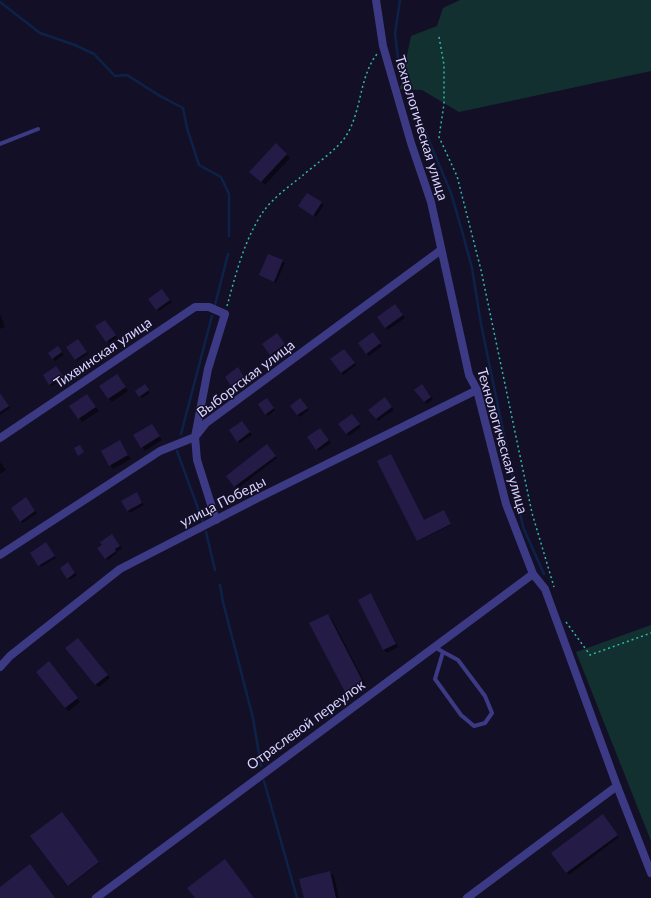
<!DOCTYPE html>
<meta charset="utf-8">
<style>
body{margin:0}
canvas{display:block;background:#130f26}
</style>
<canvas width="651" height="898"></canvas>
<script>
const ctx = document.querySelector('canvas').getContext('2d');
ctx.lineJoin = 'round';
function fill(path, color) { ctx.fillStyle = color; ctx.fill(path, 'evenodd'); }
function strokePath(path, color, width, dash) { ctx.strokeStyle = color; ctx.lineWidth = width; ctx.lineCap = dash ? 'butt' : 'round'; ctx.setLineDash(dash || []); ctx.stroke(path); }
function write(font, color, halo, rows, align = 'center') {
  ctx.font = font + ' Lato,sans-serif'; ctx.lineWidth = 3; ctx.setLineDash([]); ctx.textBaseline = 'middle'; ctx.strokeStyle = halo; ctx.fillStyle = color; for (const [text, x, y, turn = 0] of rows) {
    ctx.save(); ctx.translate(x, y); ctx.rotate((+turn || 0) * Math.PI / 180); ctx.textAlign = isNaN(turn) ? turn : align; if (halo) ctx.strokeText(text, 0, 0); ctx.fillText(text, 0, 0); ctx.restore();
  }
}
fill(new Path2D(`
 M 460,0 L 651,0 L 651,71 L 459,112 L 422,90 L 400,89 L 411,36 L 437,26 L 443,8 Z
 M 651,625 L 651,841 L 576,652 Z`), '#12302f');
fill(new Path2D(`
 M 276,144 L 290,158 L 265,185 L 250,172 Z
 M 307,194 L 324,205 L 316,217 L 302,208 Z
 M 269,255 L 285,263 L 276,283 L 260,275 Z
 M 164,292 L 172,302 L 159,311 L 157,309 Z
 M 397,307 L 405,318 L 388,330 L 379,317 Z
 M 0,314 L 5,327 L 0,329 Z
 M 105,321 L 117,338 L 109,343 L 107,341 Z
 M 375,336 L 382,346 L 369,356 L 360,344 Z
 M 279,337 L 286,347 L 273,357 L 263,344 Z
 M 78,340 L 88,354 L 77,361 L 75,359 Z
 M 60,349 L 64,355 L 55,361 L 53,359 Z
 M 346,352 L 356,365 L 343,375 L 331,360 Z
 M 58,369 L 64,378 L 52,386 L 50,384 Z
 M 240,371 L 246,379 L 234,388 L 226,377 Z
 M 117,375 L 128,391 L 112,402 L 108,398 Z
 M 424,387 L 433,399 L 427,404 L 425,402 Z
 M 147,388 L 150,393 L 142,398 L 140,396 Z
 M 0,393 L 10,408 L 0,415 Z
 M 87,395 L 99,411 L 82,422 L 70,406 Z
 M 269,401 L 275,410 L 268,416 L 266,414 Z
 M 302,401 L 309,410 L 300,417 L 292,406 Z
 M 387,401 L 394,410 L 378,421 L 370,410 Z
 M 354,417 L 361,427 L 349,436 L 340,424 Z
 M 244,424 L 252,435 L 240,443 L 238,441 Z
 M 152,425 L 162,440 L 145,451 L 142,447 Z
 M 322,431 L 331,443 L 319,451 L 317,449 Z
 M 120,442 L 131,459 L 113,469 L 110,465 Z
 M 269,447 L 277,458 L 237,489 L 227,476 Z
 M 0,462 L 6,470 L 0,474 Z
 M 138,496 L 144,505 L 130,513 L 122,502 Z
 M 28,501 L 37,513 L 23,523 L 20,521 Z
 M 445,512 L 451,525 L 418,541 L 424,521 Z
 M 114,537 L 122,548 L 116,552 L 117,553 L 108,560 L 105,558 Z
 M 48,546 L 56,558 L 41,567 L 31,553 Z
 M 70,566 L 77,575 L 70,580 L 68,578 Z
 M 371,595 L 374,598 L 398,647 L 387,653 L 383,649 Z
 M 327,615 L 332,619 L 367,687 L 350,696 L 345,691 Z
 M 78,639 L 110,678 L 99,687 L 95,684 Z
 M 52,666 L 80,702 L 69,711 L 65,708 Z
 M 62,813 L 99,863 L 69,886 L 31,836 Z
 M 605,817 L 619,837 L 569,875 L 552,853 Z
 M 329,872 L 334,876 L 339,898 L 305,898 Z`), '#0007');
strokePath(new Path2D(`
 M 400,0 L 395,34 L 398,58 L 408,91 L 451,193 L 462,231 L 472,268 L 481,324 L 523,527 L 544,574
 M 0,2 L 40,33 L 75,45 L 94,54 L 115,76 L 127,75 L 160,96 L 183,108 L 187,128 L 199,165 L 221,177 L 229,194 L 229,236
 M 215,305 L 228,254
 M 181,434 L 212,316
 M 177,451 L 203,522
 M 206,532 L 215,570
 M 220,585 L 223,602 L 253,718 L 261,766
 M 264,781 L 297,898`), '#0c2248', 2.5);
fill(new Path2D(`
 M 276,143 L 287,154 L 261,182 L 249,172 Z
 M 307,193 L 322,202 L 313,216 L 298,206 Z
 M 268,254 L 283,260 L 274,282 L 259,275 Z
 M 162,289 L 170,300 L 156,310 L 148,299 Z
 M 395,304 L 403,315 L 385,328 L 377,317 Z
 M 105,320 L 116,335 L 106,342 L 95,326 Z
 M 373,332 L 381,343 L 366,354 L 358,343 Z
 M 277,333 L 285,344 L 270,355 L 262,344 Z
 M 78,339 L 87,352 L 75,360 L 66,347 Z
 M 58,346 L 62,352 L 52,359 L 48,353 Z
 M 344,349 L 355,363 L 341,373 L 330,359 Z
 M 56,366 L 63,376 L 49,385 L 43,375 Z
 M 238,367 L 244,377 L 231,386 L 225,377 Z
 M 117,374 L 126,387 L 108,399 L 99,386 Z
 M 145,384 L 149,390 L 139,397 L 135,391 Z
 M 422,384 L 431,397 L 424,402 L 414,390 Z
 M 0,393 L 9,406 L 0,412 Z
 M 87,394 L 96,407 L 78,419 L 69,406 Z
 M 385,397 L 392,407 L 376,419 L 368,410 Z
 M 267,398 L 274,408 L 265,415 L 258,404 Z
 M 300,398 L 308,408 L 297,415 L 290,406 Z
 M 352,414 L 360,424 L 346,434 L 338,424 Z
 M 242,421 L 250,432 L 237,442 L 229,430 Z
 M 152,424 L 160,436 L 141,448 L 133,435 Z
 M 320,428 L 329,440 L 316,450 L 307,437 Z
 M 120,440 L 128,455 L 109,466 L 101,451 Z
 M 267,444 L 276,456 L 234,487 L 226,476 Z
 M 80,445 L 84,452 L 78,456 L 74,448 Z
 M 391,454 L 424,520 L 444,510 L 451,524 L 417,541 L 377,461 Z
 M 137,492 L 142,503 L 127,511 L 121,501 Z
 M 26,497 L 35,511 L 20,522 L 11,508 Z
 M 112,534 L 120,546 L 115,549 L 116,551 L 105,559 L 97,548 L 102,545 L 100,542 Z
 M 46,542 L 55,556 L 38,566 L 30,553 Z
 M 68,562 L 75,573 L 67,579 L 60,568 Z
 M 371,593 L 396,644 L 383,650 L 358,600 Z
 M 328,614 L 363,682 L 345,692 L 309,623 Z
 M 78,638 L 108,675 L 95,685 L 65,648 Z
 M 49,661 L 78,698 L 65,708 L 36,672 Z
 M 62,812 L 99,862 L 68,886 L 30,836 Z
 M 603,814 L 618,835 L 566,873 L 551,853 Z
 M 225,859 L 254,898 L 195,898 L 187,888 Z
 M 30,864 L 55,898 L 0,898 L 0,887 Z
 M 330,871 L 336,898 L 304,898 L 299,879 Z`), '#241b47');
strokePath(new Path2D(`
 M 439,37 L 444,65 L 444,104 L 439,137 L 457,176 L 481,270 L 532,513 L 554,587
 M 227,306 C 236,274 244,240 263,212 C 272,199 288,187 301,177 C 314,165 337,150 346,136 C 362,111 359,77 377,54
 M 566,622 L 590,655 L 651,633`), '#2fb8b0', 1.5, [2, 3]);
strokePath(new Path2D(`
 M 0,144 L 38,129
 M 434,647 L 458,660 L 485,696 L 492,713 L 485,723 L 474,726 L 461,715 L 435,679 L 443,652`), '#3d3a85', 4);
strokePath(new Path2D(`
 M 376,0 L 383,46 L 411,143 L 431,202 L 469,375 L 477,390 L 506,504 L 533,574 L 545,589 L 617,786 L 651,873
 M 0,438 L 195,307 L 209,307 L 225,314 L 208,369 L 195,437 L 197,460 L 216,520
 M 0,555 L 160,451 L 195,437 L 206,423 L 441,250
 M 0,667 L 10,656 L 120,569 L 258,498 L 477,390
 M 96,898 L 533,574
 M 467,898 L 617,786`), '#3d3a85', 8);
write('14px', '#d9d4ff', '#130f26', [
 ["Технологическая улица",421,128,73],
 ["Тихвинская улица",103,353,-34],
 ["Выборгская улица",246,379,-37],
 ["Технологическая улица",502,441,74],
 ["улица Победы",223,502,-27],
 ["Отраслевой переулок",306,725,-36]
]);
</script>
